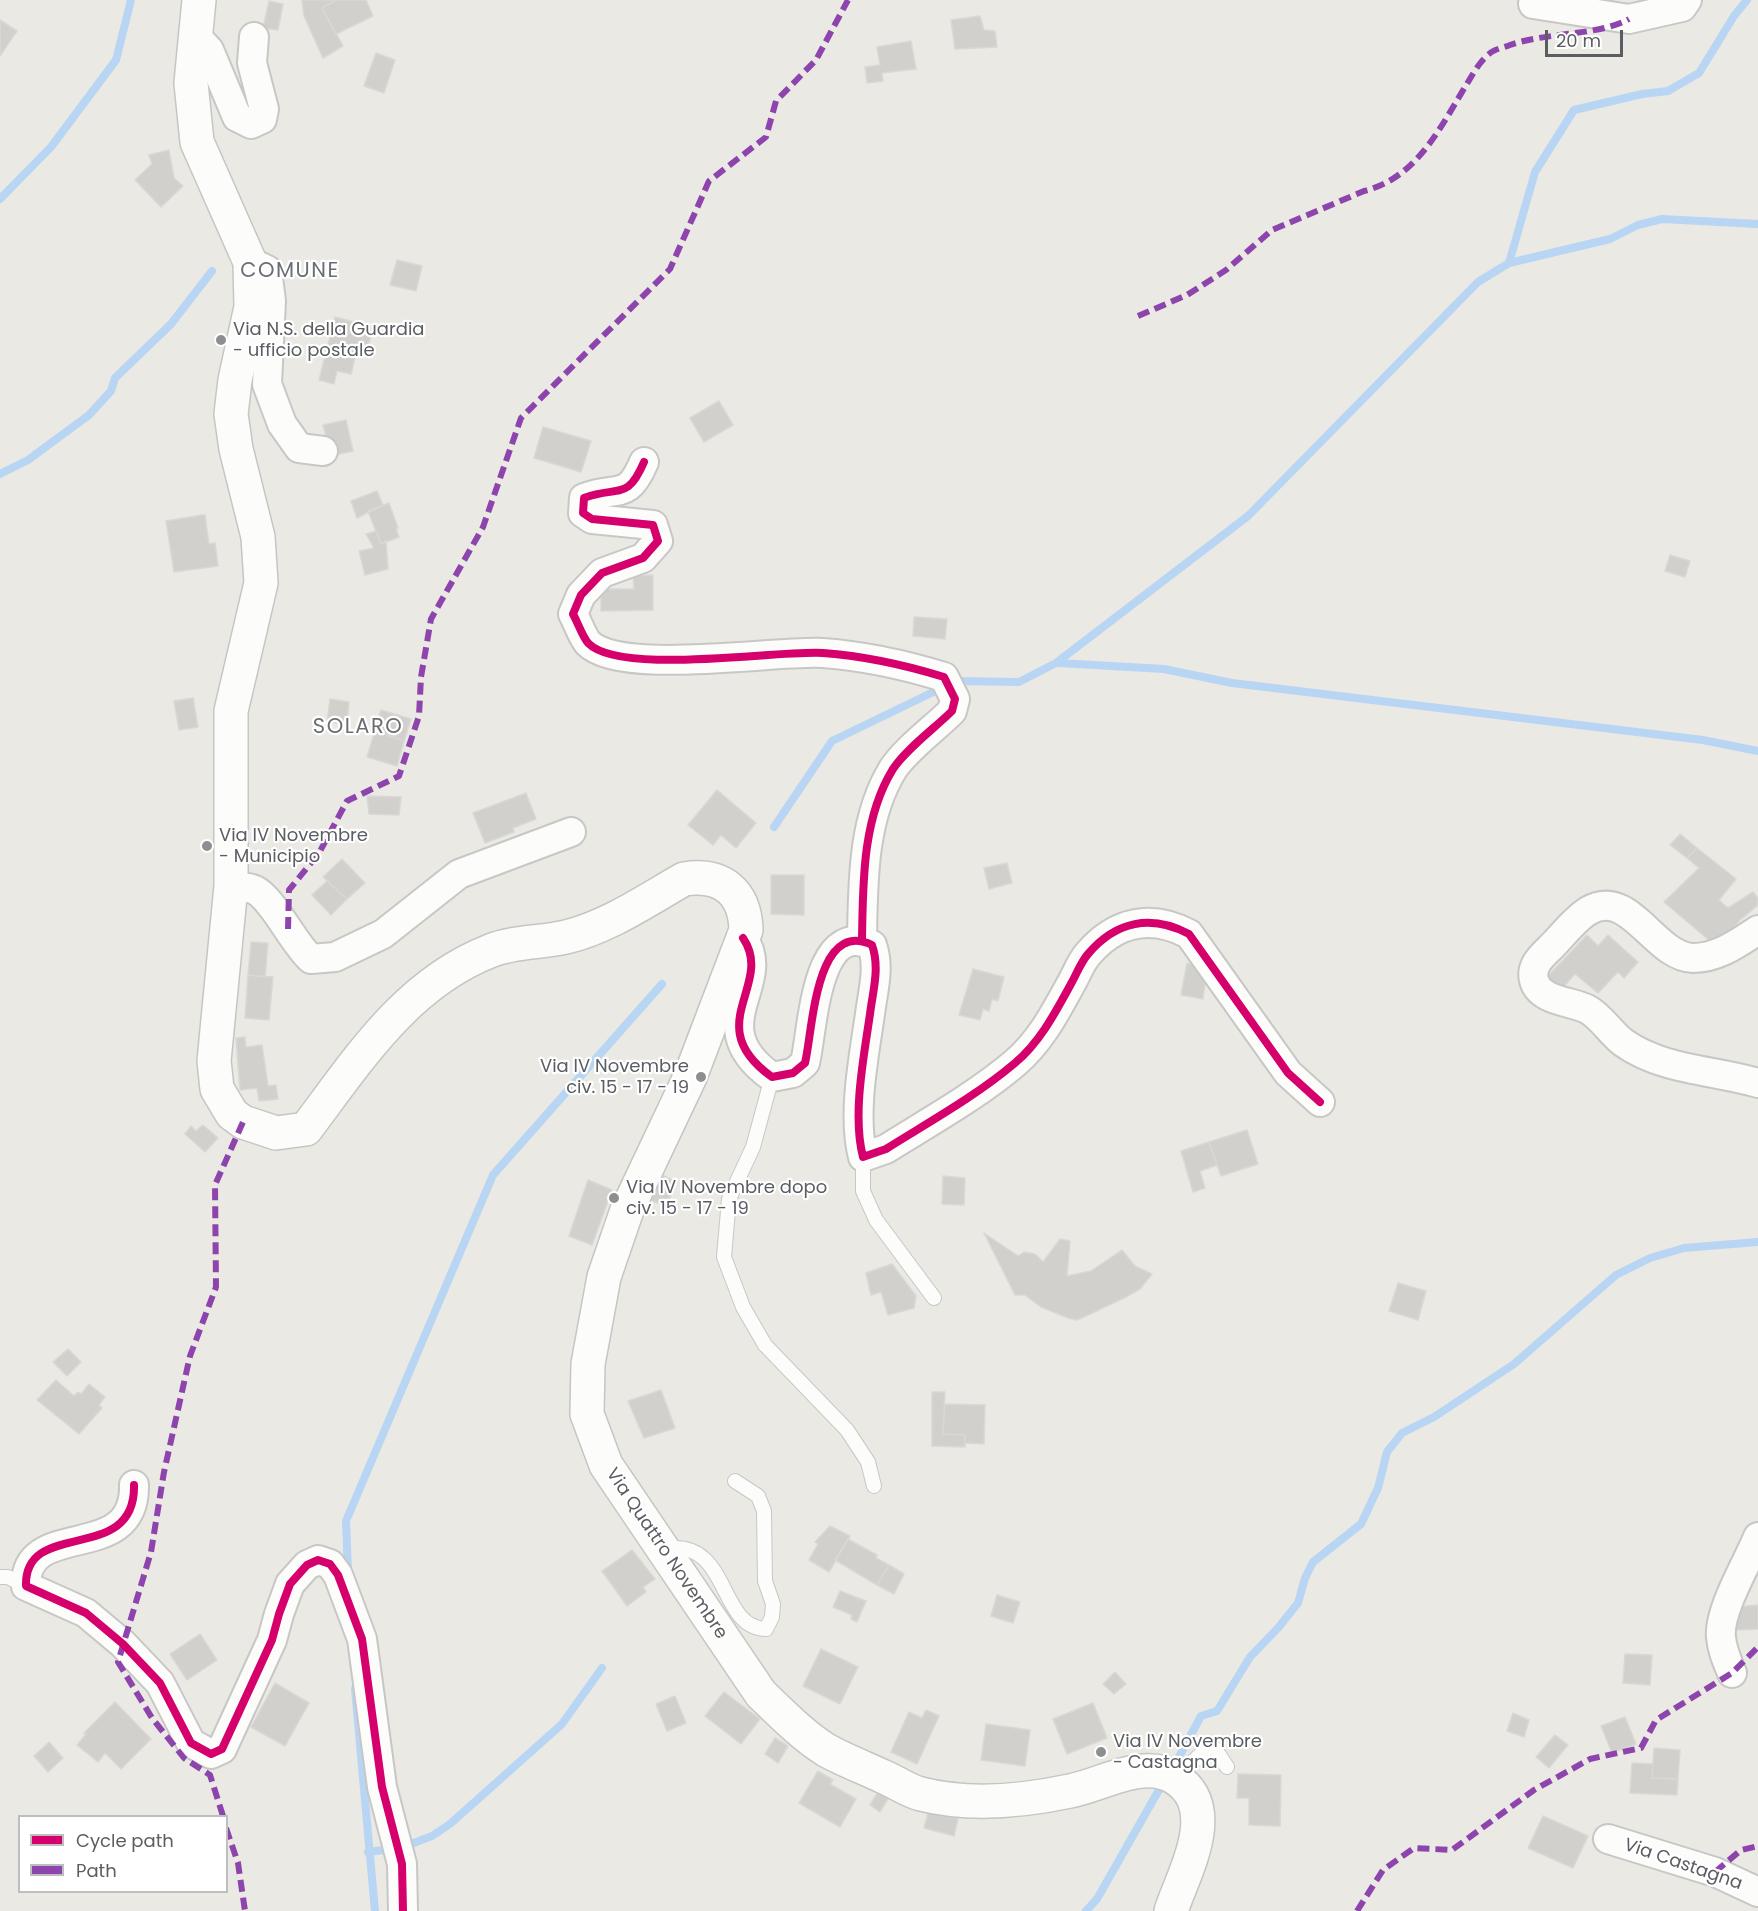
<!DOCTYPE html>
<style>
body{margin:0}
#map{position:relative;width:1758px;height:1911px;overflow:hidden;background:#eae9e4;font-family:Poppins,sans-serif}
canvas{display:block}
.legend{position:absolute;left:18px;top:1815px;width:210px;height:78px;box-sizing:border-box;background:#fff;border:2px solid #bdbec0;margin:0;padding:8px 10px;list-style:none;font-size:18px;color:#5a5d62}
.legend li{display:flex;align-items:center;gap:12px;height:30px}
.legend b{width:30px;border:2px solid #bdbec0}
.scale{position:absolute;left:1545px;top:30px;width:78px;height:27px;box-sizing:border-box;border:3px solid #5a5d62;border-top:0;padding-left:8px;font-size:18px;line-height:21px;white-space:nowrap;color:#5a5d62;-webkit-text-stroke:4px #fff;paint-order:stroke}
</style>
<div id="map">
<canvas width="1758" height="1911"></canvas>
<ul class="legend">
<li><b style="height:8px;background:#d6006c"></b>Cycle path</li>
<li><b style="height:8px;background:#8e44ad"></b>Path</li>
</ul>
<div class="scale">20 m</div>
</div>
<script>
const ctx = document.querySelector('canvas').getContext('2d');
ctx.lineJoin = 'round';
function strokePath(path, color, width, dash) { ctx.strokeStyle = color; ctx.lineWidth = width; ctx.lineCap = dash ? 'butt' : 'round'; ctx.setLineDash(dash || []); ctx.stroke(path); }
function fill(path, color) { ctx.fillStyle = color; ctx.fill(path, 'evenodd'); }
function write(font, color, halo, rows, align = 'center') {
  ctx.font = font + ' Poppins,sans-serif'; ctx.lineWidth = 4.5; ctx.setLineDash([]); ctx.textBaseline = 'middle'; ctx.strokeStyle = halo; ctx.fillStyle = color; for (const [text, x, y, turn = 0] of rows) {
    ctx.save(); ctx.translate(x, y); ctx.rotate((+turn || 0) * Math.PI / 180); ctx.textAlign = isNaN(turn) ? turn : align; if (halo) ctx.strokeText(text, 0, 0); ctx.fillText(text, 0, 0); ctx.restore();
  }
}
strokePath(new Path2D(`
 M 0,199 L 51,147 L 116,60 L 131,0
 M 1509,263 L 1610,239 L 1638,225 L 1662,219 L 1758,224
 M 0,474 L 28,460 L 89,415 L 111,391 L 115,378 L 171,324 L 212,271
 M 1058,663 L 1164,669 L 1232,683 L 1703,740 L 1758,751
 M 774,827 L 832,741 L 956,681 L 1019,682 L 1056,663 L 1248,516 L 1478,282 L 1509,263 L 1535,172 L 1574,110 L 1642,94 L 1668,91 L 1699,73 L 1734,16 L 1747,0
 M 348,1572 L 346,1521 L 493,1175 L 662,984
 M 355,1689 L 375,1911
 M 1173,1768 L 1201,1716 L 1217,1711 L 1250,1657 L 1278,1628 L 1298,1603 L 1305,1578 L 1313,1562 L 1361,1524 L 1378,1488 L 1387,1452 L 1402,1433 L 1434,1417 L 1514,1364 L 1616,1275 L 1650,1258 L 1684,1248 L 1758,1242
 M 403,1847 L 432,1836 L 450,1824 L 562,1724 L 602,1668
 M 368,1852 L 392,1849
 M 1086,1911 L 1097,1899 L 1164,1781`), '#b8d5f4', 8);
const building = new Path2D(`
 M 302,0 L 336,0 L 322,8 L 343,46 L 323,58 L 304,16 Z
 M 336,0 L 366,0 L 373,16 L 336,34 L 322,8 Z
 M 269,1 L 283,4 L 278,30 L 263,28 Z
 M 980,16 L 984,30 L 995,31 L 997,47 L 955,49 L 951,20 Z
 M 0,20 L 17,31 L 0,56 Z
 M 911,41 L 916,69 L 882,73 L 883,81 L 867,83 L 865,67 L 880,65 L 877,47 Z
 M 376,53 L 395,60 L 384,93 L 364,86 Z
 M 169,150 L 174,178 L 183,186 L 161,207 L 135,180 L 152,164 L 149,155 Z
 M 397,260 L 422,266 L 416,291 L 390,285 Z
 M 335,317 L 373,327 L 367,352 L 357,349 L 351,374 L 337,371 L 334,384 L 319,380 Z
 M 719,401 L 733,425 L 704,442 L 690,418 Z
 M 346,420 L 353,451 L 331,456 L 323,425 Z
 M 543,427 L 591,441 L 581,472 L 534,458 Z
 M 377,491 L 383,505 L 357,518 L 351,501 Z
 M 389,503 L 398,528 L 396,529 L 399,537 L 381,544 L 368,511 Z
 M 202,515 L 205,515 L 209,544 L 215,543 L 218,566 L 174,572 L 166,521 Z
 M 376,531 L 381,544 L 386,541 L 388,569 L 365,575 L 359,551 L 374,548 L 366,534 Z
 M 1670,555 L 1690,561 L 1685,577 L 1665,571 Z
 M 653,575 L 653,610 L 601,611 L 601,589 L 634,589 L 633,576 Z
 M 914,617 L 947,619 L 945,639 L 913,636 Z
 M 193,698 L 198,727 L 179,730 L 174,701 Z
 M 330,699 L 349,702 L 347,724 L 327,722 Z
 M 381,710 L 411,719 L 404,741 L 375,731 Z
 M 375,731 L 404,741 L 397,766 L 367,757 Z
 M 717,790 L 756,823 L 736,848 L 721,835 L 713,845 L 688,825 Z
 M 526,793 L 536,819 L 513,828 L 514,832 L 485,843 L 473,813 Z
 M 367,796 L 401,797 L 399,815 L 369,814 Z
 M 1680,834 L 1697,848 L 1687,858 L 1670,845 Z
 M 1697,848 L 1736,879 L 1719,900 L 1728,908 L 1753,892 L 1758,898 L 1758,905 L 1740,920 L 1717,947 L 1664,902 L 1699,868 L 1687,858 Z
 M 342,859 L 365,883 L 347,899 L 323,877 Z
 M 1007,863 L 1012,883 L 989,889 L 984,868 Z
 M 771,875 L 804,875 L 804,915 L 771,914 Z
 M 327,881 L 347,899 L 331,915 L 312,895 Z
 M 1587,935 L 1598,946 L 1608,935 L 1638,962 L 1624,978 L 1618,972 L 1598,993 L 1575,974 L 1560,991 L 1546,978 Z
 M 251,942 L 268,943 L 265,977 L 248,975 Z
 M 1187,963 L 1207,968 L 1203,999 L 1181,995 Z
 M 973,969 L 1004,977 L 998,1001 L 992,999 L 989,1011 L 983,1009 L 980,1020 L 959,1015 Z
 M 248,975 L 273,977 L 269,1020 L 245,1018 Z
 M 245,1037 L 246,1047 L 262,1045 L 268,1086 L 276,1085 L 278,1099 L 259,1101 L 257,1088 L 240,1090 L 236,1038 Z
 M 203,1125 L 218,1138 L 205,1152 L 185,1134 L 191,1126 L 196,1131 Z
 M 1247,1130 L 1258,1164 L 1221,1176 L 1209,1142 Z
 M 1209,1142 L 1217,1165 L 1200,1171 L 1205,1188 L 1193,1192 L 1181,1151 Z
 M 662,1175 L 677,1182 L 666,1207 L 649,1199 Z
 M 943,1176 L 965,1178 L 964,1205 L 942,1204 Z
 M 588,1180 L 612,1190 L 592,1245 L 569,1236 Z
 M 984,1233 L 1018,1256 L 1024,1252 L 1035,1254 L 1043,1262 L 1060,1239 L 1070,1241 L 1067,1276 L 1091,1271 L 1122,1250 L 1135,1266 L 1152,1274 L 1140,1289 L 1126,1297 L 1086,1316 L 1077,1320 L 1068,1318 L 1041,1307 L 1025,1295 L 1015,1295 Z
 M 892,1264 L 916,1296 L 914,1308 L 888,1315 L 881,1292 L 871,1295 L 866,1273 Z
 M 1398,1283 L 1426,1291 L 1418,1320 L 1389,1311 Z
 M 68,1349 L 81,1362 L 67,1376 L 53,1362 Z
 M 56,1380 L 74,1396 L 78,1392 L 81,1394 L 89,1384 L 105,1397 L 99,1405 L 102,1408 L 79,1434 L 37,1400 Z
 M 661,1390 L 675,1428 L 644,1438 L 628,1401 Z
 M 932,1392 L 945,1392 L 943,1434 L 965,1435 L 965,1447 L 932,1446 Z
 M 945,1404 L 985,1405 L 984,1444 L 965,1443 L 965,1435 L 943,1434 Z
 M 830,1526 L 850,1536 L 829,1572 L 809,1560 L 818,1544 L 815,1542 Z
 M 848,1539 L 877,1555 L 876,1558 L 889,1565 L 877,1585 L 835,1560 Z
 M 632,1550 L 655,1579 L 643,1587 L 646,1592 L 627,1606 L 602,1571 Z
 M 889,1565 L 904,1574 L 894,1594 L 877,1585 Z
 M 840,1591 L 866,1601 L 857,1622 L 851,1619 L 852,1615 L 833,1607 Z
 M 997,1595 L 1020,1602 L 1013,1623 L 991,1616 Z
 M 1758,1605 L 1758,1629 L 1736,1630 L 1735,1607 Z
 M 200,1634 L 217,1660 L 187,1680 L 170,1654 Z
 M 821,1649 L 858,1667 L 840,1704 L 803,1686 Z
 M 1625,1654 L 1652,1655 L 1650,1685 L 1623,1683 Z
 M 1115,1672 L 1126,1684 L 1114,1694 L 1103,1684 Z
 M 275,1683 L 309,1703 L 285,1746 L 251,1727 Z
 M 724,1692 L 760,1719 L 741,1744 L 705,1716 Z
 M 675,1696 L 686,1723 L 667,1731 L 656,1704 Z
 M 115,1702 L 151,1739 L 121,1769 L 105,1753 L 98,1762 L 77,1745 L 86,1734 L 84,1733 Z
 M 1093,1703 L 1107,1738 L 1067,1754 L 1053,1719 Z
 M 926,1710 L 939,1716 L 917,1764 L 891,1752 L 909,1712 L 922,1718 Z
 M 1513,1713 L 1529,1720 L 1524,1737 L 1507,1731 Z
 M 1625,1717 L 1636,1744 L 1612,1753 L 1601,1726 Z
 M 986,1724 L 1030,1730 L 1025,1766 L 981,1760 Z
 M 1555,1735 L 1568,1745 L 1549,1768 L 1536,1757 Z
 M 775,1738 L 788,1746 L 778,1763 L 765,1754 Z
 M 49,1742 L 63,1758 L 48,1772 L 34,1756 Z
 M 1654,1748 L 1680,1750 L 1678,1779 L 1652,1778 Z
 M 1632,1763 L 1653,1764 L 1652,1778 L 1678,1779 L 1677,1795 L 1630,1793 Z
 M 818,1771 L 833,1780 L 830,1784 L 856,1799 L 840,1827 L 799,1803 Z
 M 1238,1774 L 1281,1775 L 1280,1826 L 1249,1825 L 1249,1798 L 1237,1798 Z
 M 879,1790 L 890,1795 L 880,1812 L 870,1805 Z
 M 928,1813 L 958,1818 L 954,1836 L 924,1828 Z
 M 1543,1816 L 1588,1836 L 1573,1868 L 1528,1848 Z`);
fill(building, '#d1d0cd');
strokePath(building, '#d9d8d4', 1.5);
const lane = new Path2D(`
 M 772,1077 L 753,1147 L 729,1199 L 724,1257 L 743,1307 L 765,1345 L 847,1430 L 868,1462 L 874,1486
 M 863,1157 L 863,1191 L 876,1220 L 934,1298
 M 665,1549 C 731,1538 717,1628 766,1629 L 772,1617 L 773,1604 L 765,1581 L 764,1511 L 758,1496 L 735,1481
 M 0,1577 L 8,1577 L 26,1586
 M 1175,1778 L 1209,1747 L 1215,1749 L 1227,1767`);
const street = new Path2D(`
 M 1533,4 L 1629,19 L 1682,7 L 1687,0
 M 194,34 L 209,50 L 237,117 L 251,124 L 262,119 L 264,109 L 252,63 L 254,37
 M 250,262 L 267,270 L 271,301 L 267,384 L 282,424 L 299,448 L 323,451
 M 644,462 C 627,502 618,485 584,498 L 583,513 L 592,519 L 653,525 L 658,541 L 643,558 L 602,573 L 581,595 L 573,614 C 578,623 582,636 588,643 C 620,676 776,650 823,653 C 864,656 905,665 944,677 L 955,699 L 952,711 C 935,728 906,749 893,769 C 862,819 863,884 862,940
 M 231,886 C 238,887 249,887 255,890 C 273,899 293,943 311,959 L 335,957 L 383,934 L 459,874 L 571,832
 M 1758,930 C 1738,943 1718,958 1693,958 C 1654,957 1630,886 1588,911 C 1575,919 1563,935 1552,946 C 1543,955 1530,965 1534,980 C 1539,1001 1571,1001 1587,1009 C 1601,1016 1611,1034 1624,1043 C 1662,1070 1714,1070 1758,1083
 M 743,938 C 775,985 699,1025 772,1077 L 793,1073 L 805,1063 C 813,1030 815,918 872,945 C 880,968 873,990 870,1014 C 864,1056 852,1115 863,1157 L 886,1149 C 929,1122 976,1096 1015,1063 C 1041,1041 1056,1011 1072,982 C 1077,973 1081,962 1088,954 C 1116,921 1151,914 1189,934 L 1288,1073 L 1320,1102
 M 134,1485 C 136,1566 24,1517 26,1586 L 86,1613 L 123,1644 L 160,1683 L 191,1743 L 211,1754 L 222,1749 L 272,1640 L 279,1614 L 290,1584 L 307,1565 L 318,1560 L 330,1564 L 338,1575 L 362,1639 L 382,1787 L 402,1864 L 403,1911
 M 1732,1673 C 1727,1661 1722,1650 1721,1637 C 1718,1611 1748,1562 1758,1537
 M 1608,1839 L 1715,1872 L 1758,1892`);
const secondary = new Path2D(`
 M 199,0 L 191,83 L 197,142 L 250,262 L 251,307 L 235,380 L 231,414 L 236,449 L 258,537 L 261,583 L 231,711 L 231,886 L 214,1061 L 217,1089 L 232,1114 L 243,1122 L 276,1133 L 306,1129 C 358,1060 406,984 490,951 C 514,941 541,943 566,937 C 608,927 647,900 684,879 C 722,873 745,892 746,930 L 690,1077 L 627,1210 L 604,1277 L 588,1364 L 587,1414 L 606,1465 L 761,1694 C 781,1713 802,1735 826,1750 C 844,1760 865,1768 884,1777 C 896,1782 909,1791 921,1794 C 968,1806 1023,1801 1070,1791 C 1102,1785 1144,1758 1175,1778 C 1222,1808 1184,1872 1171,1911`);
strokePath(lane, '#c7c7c6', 16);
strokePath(street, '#c7c7c6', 32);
strokePath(secondary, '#c5c6c4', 36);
strokePath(lane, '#fcfcfb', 14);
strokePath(street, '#fcfcfb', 28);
strokePath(secondary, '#fcfcfb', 33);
strokePath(new Path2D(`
 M 1138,316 L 1187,295 L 1226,270 L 1272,230 L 1364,191 C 1416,178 1439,130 1465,87 C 1472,76 1478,63 1489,54 C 1494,49 1503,48 1510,45 C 1546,32 1599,36 1629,19
 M 288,929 L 289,890 L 319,853 L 347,801 L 399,776 L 419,716 L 421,677 L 431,619 L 483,527 L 521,418 L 670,269 L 709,181 L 766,137 L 776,101 L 816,60 L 848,0
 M 223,1816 L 210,1775 L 184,1758 L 152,1718 L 118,1662 L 151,1552 L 164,1472 L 190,1356 L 216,1287 L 215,1185 L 243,1122
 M 226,1828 L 238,1863 L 245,1911
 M 1715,1872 L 1741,1850 L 1758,1846
 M 1357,1911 L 1383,1870 L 1414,1848 L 1452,1850 L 1534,1790 L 1590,1759 L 1641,1748 L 1656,1720 L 1732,1673 L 1758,1647`), '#8e44ad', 6, [12, 6]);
strokePath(new Path2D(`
 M 644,462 C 627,502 618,485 584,498 L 583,513 L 592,519 L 653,525 L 658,541 L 643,558 L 602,573 L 581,595 L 573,614 C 578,623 582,636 588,643 C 620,676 776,650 823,653 C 864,656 905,665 944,677 L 955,699 L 952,711 C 935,728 906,749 893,769 C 862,819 863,884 862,940
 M 743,938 C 775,985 699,1025 772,1077 L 793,1073 L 805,1063 C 813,1030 815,918 872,945 C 880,968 873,990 870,1014 C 864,1056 852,1115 863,1157 L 886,1149 C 929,1122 976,1096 1015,1063 C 1041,1041 1056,1011 1072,982 C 1077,973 1081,962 1088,954 C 1116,921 1151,914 1189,934 L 1288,1073 L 1320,1102
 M 134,1485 C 136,1566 24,1517 26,1586 L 86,1613 L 123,1644 L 160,1683 L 191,1743 L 211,1754 L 222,1749 L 272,1640 L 279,1614 L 290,1584 L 307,1565 L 318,1560 L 330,1564 L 338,1575 L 362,1639 L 382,1787 L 402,1864 L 403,1911`), '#d6006c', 8);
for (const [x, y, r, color] of [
 [221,340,6,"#8c8e90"],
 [207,846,6,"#8c8e90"],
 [701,1077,6,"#8c8e90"],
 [614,1198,6,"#8c8e90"],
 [1101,1752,6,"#8c8e90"]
]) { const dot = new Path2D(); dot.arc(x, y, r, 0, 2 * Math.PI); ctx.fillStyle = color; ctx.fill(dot); strokePath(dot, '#fff', 2); }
write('18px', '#5a5d62', '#fff', [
 ["Via N.S. della Guardia",233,330],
 ["- ufficio postale",233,351],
 ["Via IV Novembre",219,836],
 ["- Municipio",219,857],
 ["Via IV Novembre",689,1067,"right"],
 ["civ. 15 - 17 - 19",689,1088,"right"],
 ["Via IV Novembre dopo",626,1188],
 ["civ. 15 - 17 - 19",626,1209],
 ["Via IV Novembre",1113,1742],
 ["- Castagna",1113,1763]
], 'left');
write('18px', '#5a5d62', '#fff', [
 ["Via Quattro Novembre",666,1554,56],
 ["Via Castagna",1683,1865,19]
]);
ctx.letterSpacing = '1.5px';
write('21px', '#6b6f74', '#fff', [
 ["COMUNE",290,272],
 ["SOLARO",358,728]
]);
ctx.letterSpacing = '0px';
</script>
